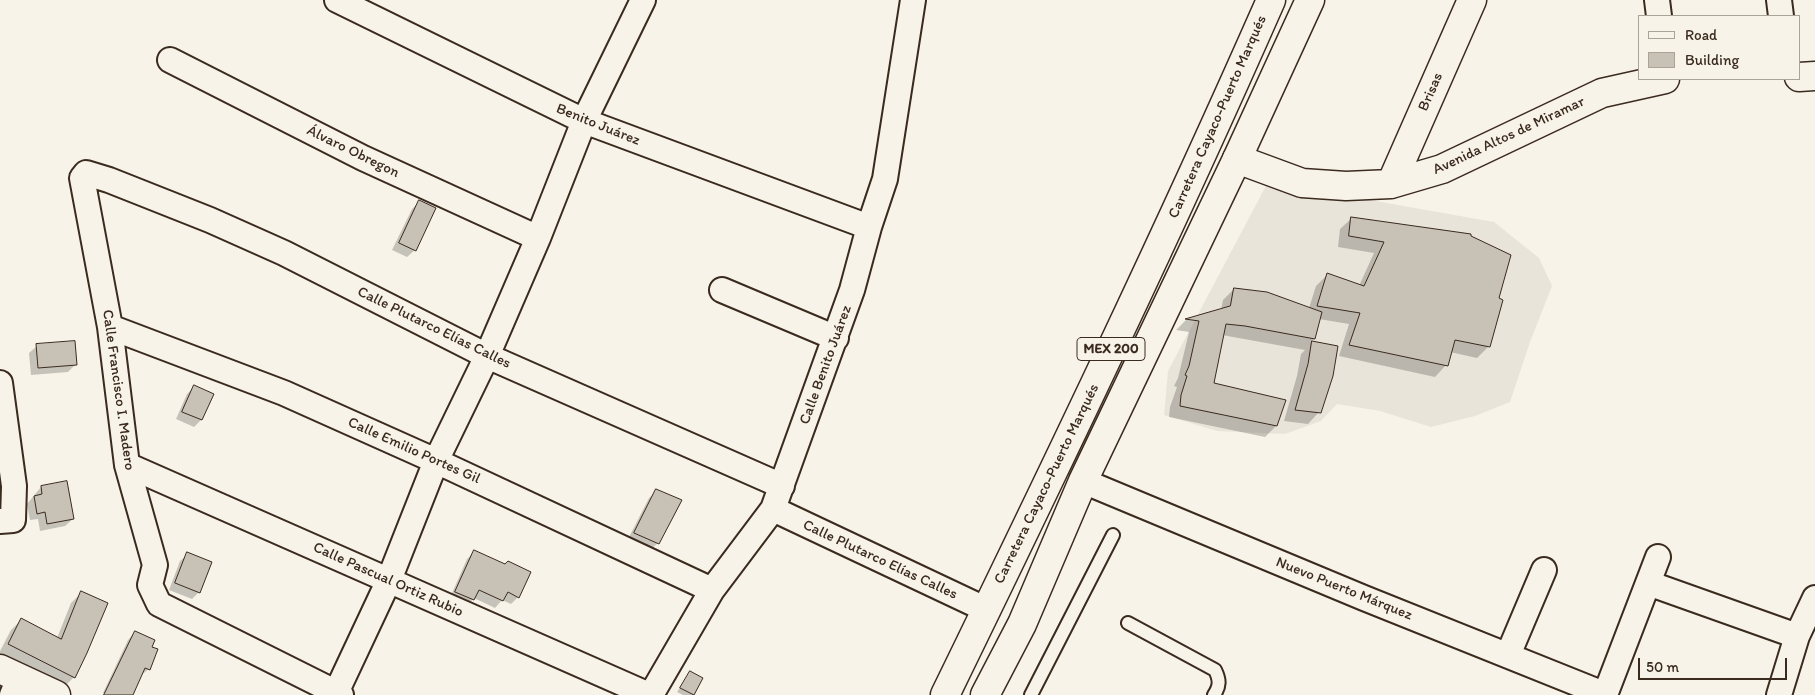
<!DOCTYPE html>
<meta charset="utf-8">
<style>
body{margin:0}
#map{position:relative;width:1815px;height:695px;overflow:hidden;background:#f7f3e8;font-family:Itim,sans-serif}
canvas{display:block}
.legend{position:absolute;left:1638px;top:15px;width:162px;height:65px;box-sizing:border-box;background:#f7f3e8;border:1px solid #aca397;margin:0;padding:6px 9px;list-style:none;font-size:15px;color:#3b2a1e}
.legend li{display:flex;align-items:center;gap:10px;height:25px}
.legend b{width:25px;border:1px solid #aca397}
.scale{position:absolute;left:1638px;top:658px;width:149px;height:22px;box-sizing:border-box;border:2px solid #3b2a1e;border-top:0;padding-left:6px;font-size:15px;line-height:18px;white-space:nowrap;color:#3b2a1e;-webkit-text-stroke:4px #f7f3e8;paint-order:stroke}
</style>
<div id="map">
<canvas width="1815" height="695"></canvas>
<ul class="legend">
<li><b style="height:6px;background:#f7f3e8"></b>Road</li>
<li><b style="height:14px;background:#c8c1b6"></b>Building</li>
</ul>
<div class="scale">50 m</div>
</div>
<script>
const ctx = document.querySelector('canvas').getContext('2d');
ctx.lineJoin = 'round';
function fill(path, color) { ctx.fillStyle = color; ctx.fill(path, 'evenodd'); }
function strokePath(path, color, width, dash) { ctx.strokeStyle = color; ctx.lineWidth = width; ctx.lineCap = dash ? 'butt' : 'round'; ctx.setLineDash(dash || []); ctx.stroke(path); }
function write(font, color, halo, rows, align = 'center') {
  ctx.font = font + ' Itim,sans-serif'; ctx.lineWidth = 5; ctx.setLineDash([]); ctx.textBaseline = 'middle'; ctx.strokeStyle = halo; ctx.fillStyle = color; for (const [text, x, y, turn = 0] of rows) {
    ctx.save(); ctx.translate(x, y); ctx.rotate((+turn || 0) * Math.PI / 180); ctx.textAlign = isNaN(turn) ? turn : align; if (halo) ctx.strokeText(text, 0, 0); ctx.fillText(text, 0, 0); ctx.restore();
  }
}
fill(new Path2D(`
 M 1268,182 L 1494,222 L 1539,258 L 1552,286 L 1530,342 L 1510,402 L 1475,416 L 1431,427 L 1380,411 L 1337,404 L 1321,421 L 1285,434 L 1217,431 L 1164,415 L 1168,371 Z`), '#e9e4d9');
fill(new Path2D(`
 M 419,202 L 415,250 L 407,257 L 392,250 L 412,209 Z
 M 1352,218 L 1497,299 L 1488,347 L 1477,358 L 1450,352 L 1446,365 L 1435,377 L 1339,356 L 1349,324 L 1319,319 L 1314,339 L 1310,342 L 1337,347 L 1319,412 L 1308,424 L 1284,421 L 1297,376 L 1301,354 L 1305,350 L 1222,335 L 1213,384 L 1276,426 L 1265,437 L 1169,417 L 1170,407 L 1177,387 L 1174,386 L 1178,378 L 1189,332 L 1176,330 L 1186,320 L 1221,310 L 1223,300 L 1234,289 L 1309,308 L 1316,286 L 1327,275 L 1359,286 L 1374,253 L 1338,247 L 1340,229 Z
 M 37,346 L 76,364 L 68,372 L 31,375 L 29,353 Z
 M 194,387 L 201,420 L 194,427 L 176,419 L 187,394 Z
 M 41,487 L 73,519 L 65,526 L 40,531 L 38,519 L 30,520 L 27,504 Z
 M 657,491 L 658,543 L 650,550 L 627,541 L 649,498 Z
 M 474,552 L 518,597 L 511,604 L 502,600 L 495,608 L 474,598 L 466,607 L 449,600 L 467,559 Z
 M 188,554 L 199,592 L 192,599 L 169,590 L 180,561 Z
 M 81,593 L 86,653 L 74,677 L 64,687 L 0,655 L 0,651 L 11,630 L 21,620 L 57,638 L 71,603 Z
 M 135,632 L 149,669 L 140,676 L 131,695 L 108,695 L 103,693 L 128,640 Z
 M 690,673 L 702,679 L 693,695 L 683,695 L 677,692 Z`), '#0003');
const building = new Path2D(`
 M 419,200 L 436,208 L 416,251 L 399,243 Z
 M 1351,217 L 1471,234 L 1471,236 L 1511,255 L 1499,298 L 1503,300 L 1490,347 L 1455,340 L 1448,366 L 1349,345 L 1360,313 L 1317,306 L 1327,273 L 1364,286 L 1384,242 L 1349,236 Z
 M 1234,288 L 1267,292 L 1322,312 L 1315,339 L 1245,326 L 1226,324 L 1214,383 L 1286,400 L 1277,426 L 1180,406 L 1181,395 L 1187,376 L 1185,375 L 1189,366 L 1199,321 L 1185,319 L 1230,306 Z
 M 75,341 L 77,365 L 38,368 L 36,344 Z
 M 1312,341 L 1338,346 L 1333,376 L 1321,413 L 1295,410 L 1308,364 Z
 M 194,385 L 214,394 L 202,420 L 182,412 Z
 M 67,481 L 74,519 L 47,524 L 45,512 L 37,514 L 34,496 L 42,494 L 41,486 Z
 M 656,489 L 682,500 L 659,544 L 634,533 Z
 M 474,550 L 505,564 L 508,561 L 531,572 L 519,598 L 508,592 L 503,601 L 479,590 L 474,600 L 455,592 Z
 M 187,552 L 212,562 L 200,593 L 175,583 Z
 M 81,591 L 108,603 L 87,653 L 75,678 L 8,644 L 21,618 L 61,639 Z
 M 135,631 L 155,640 L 152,647 L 158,649 L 150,670 L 145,668 L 133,695 L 104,695 Z
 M 690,671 L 703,678 L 694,695 L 680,688 Z`);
fill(building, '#c8c1b6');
strokePath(building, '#3b2a1e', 1);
const lane = new Path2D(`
 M 1128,623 L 1215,670 C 1220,680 1220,686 1214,695
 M 1031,695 L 1113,535`);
const street = new Path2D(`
 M 337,0 L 584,121 L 869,227
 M 1657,0 L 1659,16
 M 1779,0 L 1781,16
 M 170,60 L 363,158 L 538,238
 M 722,290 L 836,338
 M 110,327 L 284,393 L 436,461 L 712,590
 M 0,383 L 14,486 L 13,520 L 0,521
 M 127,465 L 649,695
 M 1083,481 L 1364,598 L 1606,695
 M 773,509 L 987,610
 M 1648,583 L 1797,636
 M 1508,655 L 1544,570
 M 12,695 L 19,678
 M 335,695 L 389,580 L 436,461 L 487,356 L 538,238 L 584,121 L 643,0
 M 341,695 L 159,604 L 150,585 L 155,565 L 127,465 L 110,327 L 82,178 L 86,173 L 109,180 L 210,220 L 284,253 L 487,356 L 782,486
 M 651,695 L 712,590 L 773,509 L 852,290 L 869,227 L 885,179 L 913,0
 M 1605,695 L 1658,557
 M 1779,695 L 1797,636 L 1815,598`);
const secondary = new Path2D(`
 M 1799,77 L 1815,76
 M 1237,159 L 1302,183 L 1346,186 L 1391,184 L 1442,169 L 1602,93 L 1665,79
 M 1391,184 L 1472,0
 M 0,669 L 56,695`);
const primary = new Path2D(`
 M 945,695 C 1057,465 1168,234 1271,0
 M 985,695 L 1022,624 L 1083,481 L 1237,159 L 1310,0`);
strokePath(lane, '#3b2a1e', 16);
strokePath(street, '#3b2a1e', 28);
strokePath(secondary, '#3b2a1e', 31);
strokePath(primary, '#3b2a1e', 31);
strokePath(lane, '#f7f3e8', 12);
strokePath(street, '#f7f3e8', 24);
strokePath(secondary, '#f7f3e8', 28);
strokePath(primary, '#f7f3e8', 28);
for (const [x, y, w] of [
 [1111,349,68]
]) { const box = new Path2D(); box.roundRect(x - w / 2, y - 11.5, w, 23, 4); ctx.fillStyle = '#f7f3e8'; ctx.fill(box); strokePath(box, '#3b2a1e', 1); }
write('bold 14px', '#3b2a1e', null, [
 ["MEX 200",1111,349]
]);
write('15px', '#3b2a1e', '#f7f3e8', [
 ["Brisas",1431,92,-66],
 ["Carretera Cayaco-Puerto Marqués",1218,117,-66],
 ["Benito Juárez",598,125,22],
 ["Avenida Altos de Miramar",1509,136,-25],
 ["Álvaro Obregon",353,152,26],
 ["Calle Plutarco Elías Calles",434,328,26],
 ["Calle Benito Juárez",826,365,-70],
 ["Calle Francisco I. Madero",118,390,82],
 ["Calle Emilio Portes Gil",414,451,24],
 ["Carretera Cayaco-Puerto Marqués",1047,484,-64],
 ["Calle Plutarco Elías Calles",880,560,25],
 ["Calle Pascual Ortiz Rubio",388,580,24],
 ["Nuevo Puerto Márquez",1344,589,22]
]);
</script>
